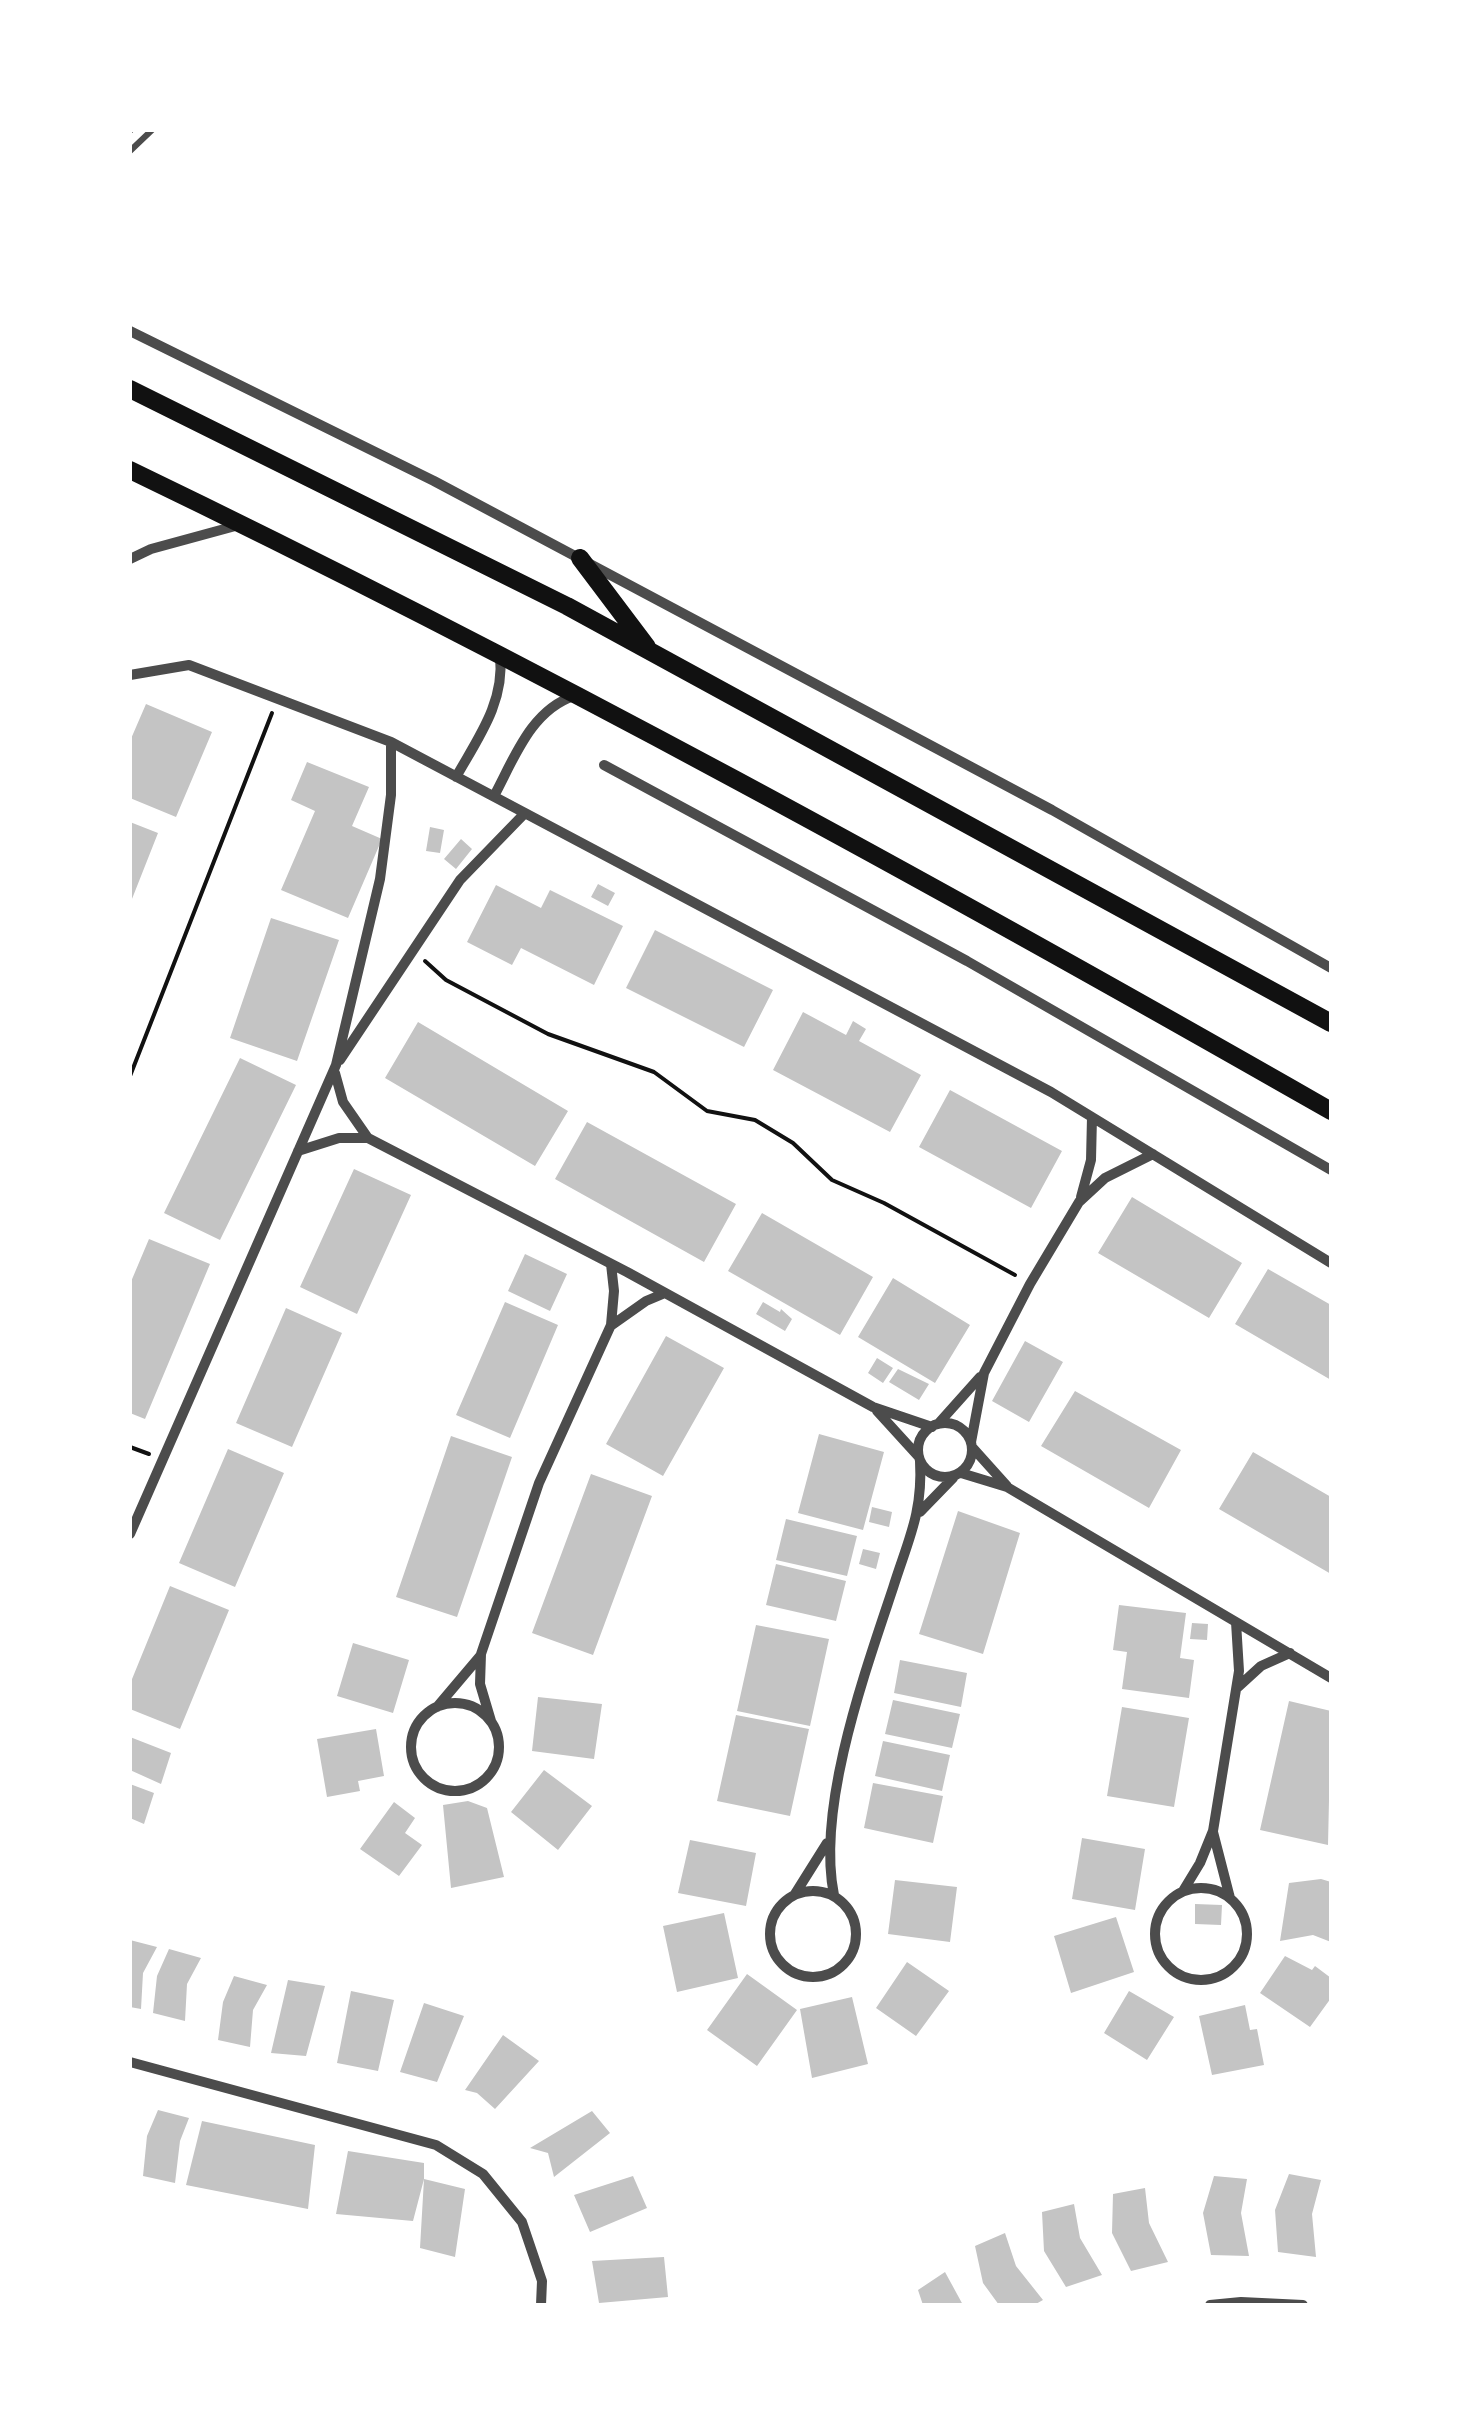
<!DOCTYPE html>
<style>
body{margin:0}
#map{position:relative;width:1461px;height:2435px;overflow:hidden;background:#fff;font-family:Ubuntu,sans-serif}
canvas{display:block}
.frame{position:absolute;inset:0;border:132px solid #fff;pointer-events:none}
</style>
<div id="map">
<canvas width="1461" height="2435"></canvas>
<div class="frame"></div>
</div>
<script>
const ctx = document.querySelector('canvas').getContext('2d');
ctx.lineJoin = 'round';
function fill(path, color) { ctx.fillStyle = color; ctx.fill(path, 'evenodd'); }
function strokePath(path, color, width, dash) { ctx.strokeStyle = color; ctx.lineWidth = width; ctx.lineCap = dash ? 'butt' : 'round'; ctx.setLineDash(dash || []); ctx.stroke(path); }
fill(new Path2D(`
 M 146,704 L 212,732 L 176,817 L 130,798 L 130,741 Z
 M 307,762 L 369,787 L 352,826 L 382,839 L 348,918 L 281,890 L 315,811 L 291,800 Z
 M 130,822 L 158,833 L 130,904 Z
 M 430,827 L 444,830 L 440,853 L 426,851 Z
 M 461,839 L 472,849 L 456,869 L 444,859 Z
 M 598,884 L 615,893 L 608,906 L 591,897 Z
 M 496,885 L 541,908 L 550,890 L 623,926 L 594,985 L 521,948 L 512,965 L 467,942 Z
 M 271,918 L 339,940 L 297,1061 L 230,1038 Z
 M 655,930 L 773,990 L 744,1047 L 626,988 Z
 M 803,1012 L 846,1035 L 853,1021 L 866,1029 L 859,1041 L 921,1075 L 890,1132 L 773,1070 Z
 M 418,1022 L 568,1111 L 535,1166 L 385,1078 Z
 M 240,1058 L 296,1085 L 220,1240 L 164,1213 Z
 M 950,1090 L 1062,1151 L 1031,1208 L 919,1147 Z
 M 587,1122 L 736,1204 L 704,1262 L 555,1179 Z
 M 354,1169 L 411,1195 L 357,1314 L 300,1287 Z
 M 1132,1197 L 1242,1263 L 1209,1318 L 1098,1253 Z
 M 762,1213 L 873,1277 L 840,1335 L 728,1271 Z
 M 149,1239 L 210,1264 L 145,1419 L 130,1413 L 130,1284 Z
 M 525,1254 L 567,1274 L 550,1311 L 508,1291 Z
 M 1268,1269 L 1331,1305 L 1331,1380 L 1235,1324 Z
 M 893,1278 L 970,1325 L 935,1383 L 858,1337 Z
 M 505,1302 L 558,1325 L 510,1438 L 456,1415 Z
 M 763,1302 L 780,1312 L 781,1309 L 792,1319 L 785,1331 L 756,1314 Z
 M 286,1308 L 342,1333 L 292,1447 L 236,1423 Z
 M 666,1336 L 724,1368 L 663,1476 L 606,1444 Z
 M 1025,1341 L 1063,1362 L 1029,1422 L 992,1401 Z
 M 877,1358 L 893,1368 L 883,1383 L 868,1373 Z
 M 898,1369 L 929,1384 L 919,1400 L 889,1382 Z
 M 1075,1391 L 1181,1450 L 1149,1508 L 1041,1446 Z
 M 819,1434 L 884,1452 L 863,1530 L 798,1513 Z
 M 451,1436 L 512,1457 L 457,1617 L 396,1597 Z
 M 228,1449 L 284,1473 L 235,1587 L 179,1563 Z
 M 1253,1452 L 1331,1497 L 1331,1574 L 1219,1509 Z
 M 591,1474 L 652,1496 L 593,1655 L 532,1633 Z
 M 872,1507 L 892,1512 L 889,1527 L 869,1522 Z
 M 958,1511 L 1020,1533 L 983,1654 L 919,1634 Z
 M 786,1519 L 857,1536 L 847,1576 L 776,1560 Z
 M 863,1549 L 880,1553 L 876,1569 L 859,1564 Z
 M 776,1564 L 846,1581 L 836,1621 L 766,1605 Z
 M 170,1586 L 229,1610 L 180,1729 L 130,1709 L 130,1684 Z
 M 1119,1605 L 1186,1613 L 1180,1658 L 1194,1660 L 1189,1698 L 1122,1689 L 1127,1652 L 1113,1650 Z
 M 1192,1623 L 1208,1624 L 1207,1640 L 1190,1639 Z
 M 756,1625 L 829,1639 L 810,1726 L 737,1711 Z
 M 353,1643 L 409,1660 L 393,1713 L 337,1696 Z
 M 900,1660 L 967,1673 L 961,1707 L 894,1693 Z
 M 538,1697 L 602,1704 L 594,1759 L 532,1751 Z
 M 893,1700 L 960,1714 L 952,1748 L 885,1734 Z
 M 1289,1701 L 1331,1711 L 1328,1845 L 1260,1830 Z
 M 1122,1707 L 1189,1718 L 1174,1807 L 1107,1796 Z
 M 736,1715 L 809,1729 L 790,1816 L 717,1801 Z
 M 376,1729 L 384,1776 L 358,1781 L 360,1791 L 327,1797 L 317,1739 Z
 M 130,1737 L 171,1753 L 161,1784 L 130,1770 Z
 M 883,1741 L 950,1755 L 942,1791 L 875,1776 Z
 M 544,1770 L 592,1806 L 558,1850 L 511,1812 Z
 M 873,1783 L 943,1796 L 933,1843 L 864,1828 Z
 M 130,1784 L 154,1793 L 144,1824 L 130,1818 Z
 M 468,1801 L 487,1808 L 504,1877 L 451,1888 L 443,1805 Z
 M 394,1802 L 415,1818 L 405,1833 L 422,1845 L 399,1876 L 360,1849 Z
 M 1082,1838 L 1145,1849 L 1135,1910 L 1072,1899 Z
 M 690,1840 L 756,1853 L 746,1906 L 678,1893 Z
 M 1321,1879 L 1331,1882 L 1331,1942 L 1313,1935 L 1280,1941 L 1289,1883 Z
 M 895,1880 L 957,1887 L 950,1942 L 888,1934 Z
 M 1195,1904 L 1222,1905 L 1221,1925 L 1195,1924 Z
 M 724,1913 L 738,1978 L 677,1992 L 663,1926 Z
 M 1116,1917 L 1134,1972 L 1071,1993 L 1054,1936 Z
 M 130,1940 L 157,1947 L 143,1973 L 141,2009 L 130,2007 Z
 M 169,1949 L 201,1958 L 187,1984 L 185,2021 L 153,2013 L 157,1976 Z
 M 1285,1956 L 1312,1970 L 1315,1966 L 1331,1978 L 1331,1998 L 1310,2027 L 1260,1993 Z
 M 907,1962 L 949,1991 L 916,2036 L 876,2008 Z
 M 747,1974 L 797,2010 L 757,2066 L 707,2030 Z
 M 234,1976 L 267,1985 L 253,2010 L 250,2047 L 218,2040 L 223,2002 Z
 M 288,1980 L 325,1986 L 306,2056 L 271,2053 Z
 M 351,1991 L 394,2000 L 378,2071 L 337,2063 Z
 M 1129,1991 L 1174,2017 L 1147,2060 L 1104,2033 Z
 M 852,1997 L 868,2064 L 812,2078 L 800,2009 Z
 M 424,2003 L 464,2016 L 437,2082 L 400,2072 Z
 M 1245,2005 L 1250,2030 L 1257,2029 L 1264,2065 L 1212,2075 L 1199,2016 Z
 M 503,2035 L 539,2061 L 495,2109 L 477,2093 L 465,2090 Z
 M 158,2110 L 189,2118 L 180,2141 L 175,2183 L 143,2176 L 147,2136 Z
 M 592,2111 L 610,2133 L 554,2177 L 548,2153 L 530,2148 Z
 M 202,2121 L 315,2145 L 308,2209 L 186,2185 Z
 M 348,2151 L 424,2163 L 424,2179 L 413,2221 L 336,2214 Z
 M 1289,2174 L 1321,2180 L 1312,2214 L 1316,2257 L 1278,2252 L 1275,2210 Z
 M 633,2176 L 647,2208 L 590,2232 L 574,2195 Z
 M 1214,2176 L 1247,2179 L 1241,2213 L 1249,2256 L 1211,2255 L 1203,2213 Z
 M 424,2179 L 465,2189 L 455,2257 L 420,2248 Z
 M 1145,2188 L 1149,2223 L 1168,2262 L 1131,2271 L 1112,2233 L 1113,2194 Z
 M 1074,2204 L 1080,2238 L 1102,2275 L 1066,2287 L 1044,2251 L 1042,2212 Z
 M 1005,2233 L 1016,2266 L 1043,2300 L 1034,2305 L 999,2305 L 983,2283 L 975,2246 Z
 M 664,2257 L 668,2297 L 599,2303 L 592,2261 Z
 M 945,2272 L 963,2305 L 923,2305 L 918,2290 Z`), '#c4c4c4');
strokePath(new Path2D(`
 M 425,961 L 446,980 L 548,1034 L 654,1072 L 707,1111 L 755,1120 L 793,1143 L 832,1180 L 884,1203 L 1015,1275
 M 130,1076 L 272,713
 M 130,1447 L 149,1454`), '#111', 4);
strokePath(new Path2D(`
 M 130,131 L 131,130
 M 130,151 L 152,130`), '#4c4c4c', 6);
strokePath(new Path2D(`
 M 130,331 L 434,481 L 1052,810 L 1331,968
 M 130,559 L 151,549 L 239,525
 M 130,675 L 189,665 L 391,742 L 1051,1092 L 1331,1263
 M 604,765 L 967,961 L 1331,1170
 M 456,777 C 478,738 505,702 500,656
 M 494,796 C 514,759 531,710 574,696
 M 340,1060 L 460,880 L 525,813
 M 335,1073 L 343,1102 L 368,1138 L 627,1272 L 873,1407 L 932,1427
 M 298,1151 L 339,1138 L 367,1138
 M 1081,1197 L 1091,1160 L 1092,1117
 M 612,1325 L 646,1301 L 665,1293
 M 877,1411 L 918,1456
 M918 1450a27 27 0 1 1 54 0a27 27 0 1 1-54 0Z
 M 938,1424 L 980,1377
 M 971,1442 L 984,1373 L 1030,1284 L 1079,1202 L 1105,1178 L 1153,1154
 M 972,1447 L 1007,1486
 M 961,1473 L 1007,1487 L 1331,1678
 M 920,1512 L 953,1478
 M 130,1534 L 336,1065 L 380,879 L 391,795 L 391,742
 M 1238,1687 L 1261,1666 L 1290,1653
 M411 1747a44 44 0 1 1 88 0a44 44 0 1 1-88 0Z
 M 437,1707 L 481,1655
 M 491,1721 L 480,1684 L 481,1654 L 539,1483 L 611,1325 L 614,1291 L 611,1264
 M 1213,1832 L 1230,1898
 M1155 1934a46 46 0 1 1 92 0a46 46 0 1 1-92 0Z
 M770 1934a43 43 0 1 1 86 0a43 43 0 1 1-86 0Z
 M 1183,1891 L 1200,1863 L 1213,1831 L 1239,1671 L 1236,1622
 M 795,1894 L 827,1843
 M 834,1895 C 816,1808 865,1672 893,1588 C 908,1540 923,1513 920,1461
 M 130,2062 L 436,2145 L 483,2174 L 522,2222 L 542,2281 L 541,2305
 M 1210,2305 L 1241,2302 L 1303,2305`), '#4c4c4c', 10);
strokePath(new Path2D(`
 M 130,389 L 567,606 L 1331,1023
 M 130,470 C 539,667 937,886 1331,1111
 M 580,558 L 647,647`), '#111', 18);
</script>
